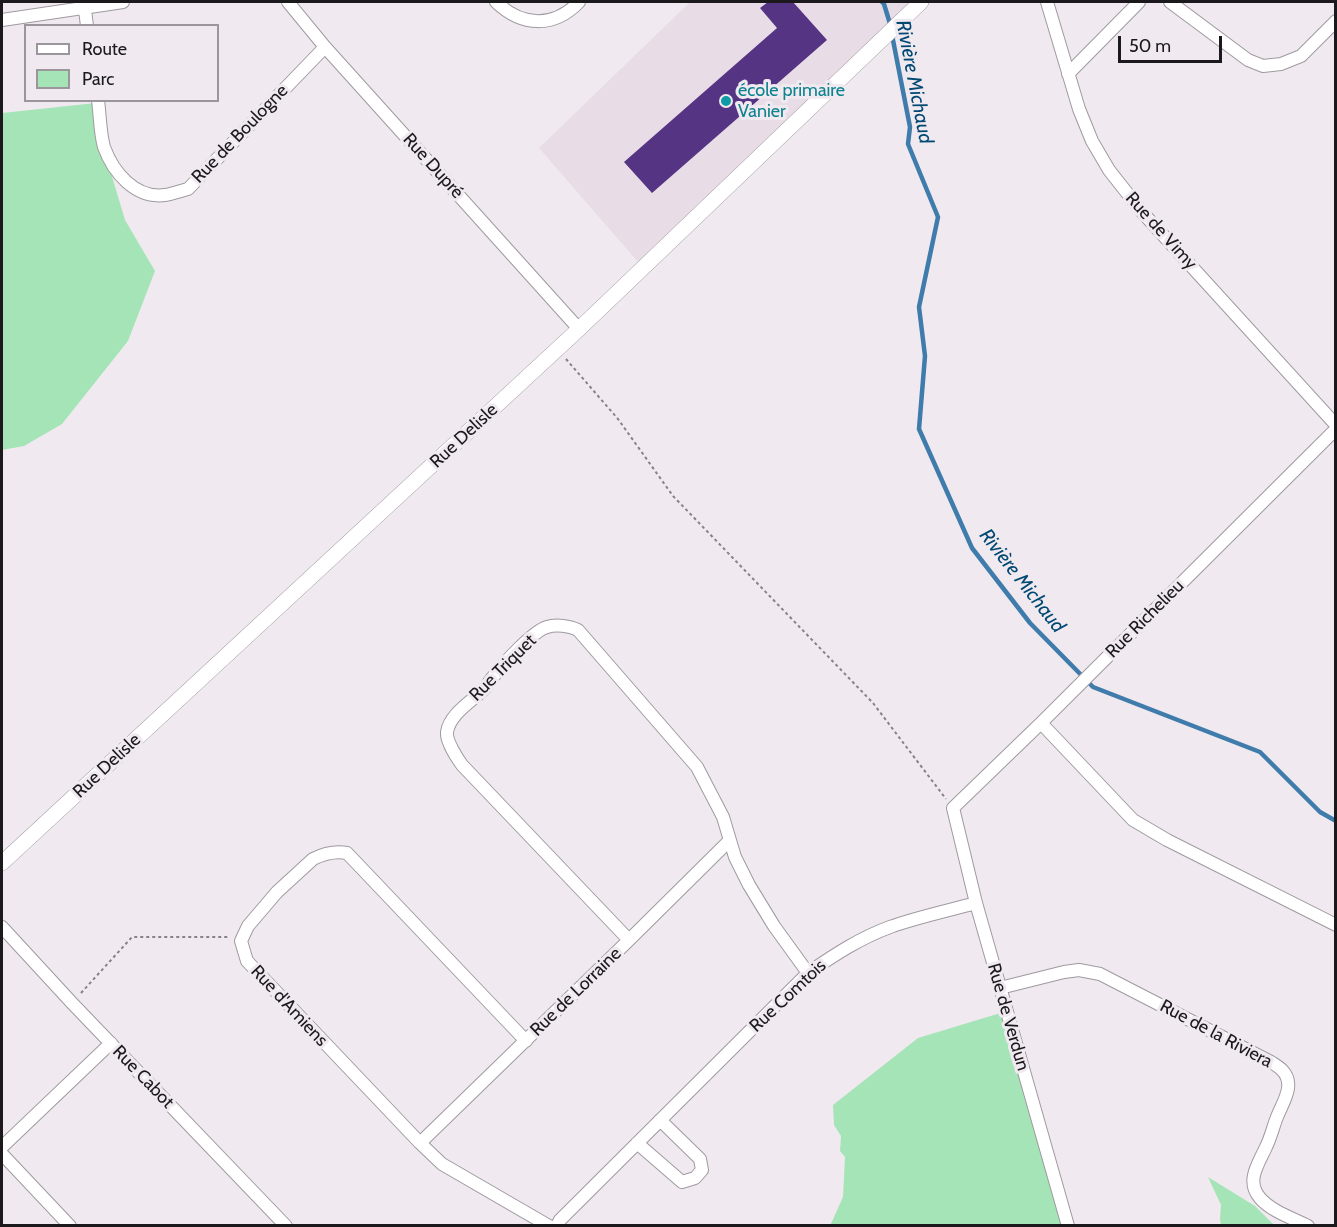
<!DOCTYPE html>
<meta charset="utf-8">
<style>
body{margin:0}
#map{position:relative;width:1337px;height:1227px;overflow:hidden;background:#f0eaf0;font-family:Cabin,sans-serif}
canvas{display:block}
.frame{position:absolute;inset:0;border:3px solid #1b191b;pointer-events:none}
.legend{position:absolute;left:24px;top:24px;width:195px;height:78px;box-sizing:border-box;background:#f0eaf0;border:2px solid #9b969b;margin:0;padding:8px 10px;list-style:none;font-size:18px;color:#1b191b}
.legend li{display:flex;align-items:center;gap:12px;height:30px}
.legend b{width:30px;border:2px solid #9b969b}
.scale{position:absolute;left:1118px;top:36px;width:104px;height:27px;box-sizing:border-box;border:3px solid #1b191b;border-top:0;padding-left:8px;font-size:18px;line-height:21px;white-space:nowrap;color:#1b191b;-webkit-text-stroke:4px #f0eaf0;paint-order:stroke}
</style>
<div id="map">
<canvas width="1337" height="1227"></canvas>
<div class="frame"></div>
<ul class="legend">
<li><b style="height:8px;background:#fff"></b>Route</li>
<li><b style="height:16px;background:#a5e4b6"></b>Parc</li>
</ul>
<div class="scale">50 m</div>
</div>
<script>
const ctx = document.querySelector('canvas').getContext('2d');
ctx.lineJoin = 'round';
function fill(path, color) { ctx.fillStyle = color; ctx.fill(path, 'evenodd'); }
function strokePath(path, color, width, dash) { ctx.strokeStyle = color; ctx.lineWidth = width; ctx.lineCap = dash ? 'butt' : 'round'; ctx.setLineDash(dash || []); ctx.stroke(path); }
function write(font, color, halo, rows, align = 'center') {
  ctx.font = font + ' Cabin,sans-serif'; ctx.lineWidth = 6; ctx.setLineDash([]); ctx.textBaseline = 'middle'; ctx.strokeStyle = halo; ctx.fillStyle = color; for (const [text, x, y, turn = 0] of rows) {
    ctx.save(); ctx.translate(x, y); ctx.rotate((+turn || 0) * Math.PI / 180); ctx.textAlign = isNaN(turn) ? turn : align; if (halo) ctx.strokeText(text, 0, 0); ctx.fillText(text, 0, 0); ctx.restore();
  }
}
fill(new Path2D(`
 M 690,2 L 910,2 L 638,262 L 539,148 Z`), '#e8dce7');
fill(new Path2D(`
 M 96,103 L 103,146 L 125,220 L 155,271 L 128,341 L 62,424 L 24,446 L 2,450 L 2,113 Z
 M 1007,1011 L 1068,1225 L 830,1226 L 843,1197 L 845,1157 L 840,1151 L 841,1136 L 834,1125 L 833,1105 L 918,1038 Z
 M 1208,1177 L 1255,1206 L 1274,1225 L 1221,1225 L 1220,1219 L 1221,1205 Z`), '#a5e4b6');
strokePath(new Path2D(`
 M 882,2 L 884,4 L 891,27
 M 892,35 L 910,127 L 908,144 L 938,217 L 919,307 L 925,356 L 919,429 L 972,548 L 1030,623 L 1093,687 L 1260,752 L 1320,812 L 1336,821`), '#3f7cab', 4.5);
fill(new Path2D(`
 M 768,2 L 793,2 L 827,40 L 652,193 L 624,162 L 777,28 L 760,8 Z`), '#563484');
const minor = new Path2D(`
 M 84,2 L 87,26
 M 288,2 L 325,47 L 579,329
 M 496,2 C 522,27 554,28 579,2
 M 1047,2 L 1079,109 L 1092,141 L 1109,170 L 1142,212 L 1336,425
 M 1170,2 L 1248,60 L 1263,66 L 1281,64 L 1301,56 L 1336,21
 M 2,20 L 123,2
 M 1068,74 L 1139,2
 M 98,100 C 100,115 100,133 104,147 C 113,172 135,199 165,195 C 172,194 180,191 188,189 L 325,47
 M 1041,723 L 1133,820 L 1167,840 L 1336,925
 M 2,927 L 72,1003 L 286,1226
 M 629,940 L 462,765 C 457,758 446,741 447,732 C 450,713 473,701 485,688 C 488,684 490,680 493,677 C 503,664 533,631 547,627 C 556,624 570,626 578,630 L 697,767 L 723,817 L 735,857 L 749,885 L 774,926 L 808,973
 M 1000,988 L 1064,972 L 1079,970 L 1100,974 L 1271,1062 C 1274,1064 1279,1067 1282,1070 C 1296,1084 1283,1102 1277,1117 C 1273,1127 1271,1137 1266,1147 C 1259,1163 1245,1181 1260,1198 C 1271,1211 1292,1218 1308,1226
 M 526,1041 L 347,853 C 336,851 323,854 313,859 L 277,892 L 248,926 L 241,941 L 247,961 L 420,1143 L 442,1164 L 549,1226
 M 420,1143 L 629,940 L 730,840
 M 637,1143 L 682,1182 L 695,1178 L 702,1170 L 700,1159 L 660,1120
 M 2,1147 L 111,1043
 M 2,1154 L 70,1226
 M 557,1226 L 560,1220 L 808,973 C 834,955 860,938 890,927 C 918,917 947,911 976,903
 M 1068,1226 L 976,903 L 953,808 L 1041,723 L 1336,429`);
const tertiary = new Path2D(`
 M 2,863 L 579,329 L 921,2`);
strokePath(minor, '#9f9a9f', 14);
strokePath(tertiary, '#9f9a9f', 16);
strokePath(new Path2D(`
 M 566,359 L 618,419 L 673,496 L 873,703 L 946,799
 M 81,993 L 132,937 L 228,937`), '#868286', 2, [3, 3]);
strokePath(minor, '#fff', 12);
strokePath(tertiary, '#fff', 15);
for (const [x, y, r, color] of [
 [726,101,6,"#0f9aa8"]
]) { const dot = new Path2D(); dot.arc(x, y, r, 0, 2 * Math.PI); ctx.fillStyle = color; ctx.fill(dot); strokePath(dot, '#f0eaf0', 2); }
write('18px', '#0d838f', '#f0eaf0', [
 ["école primaire",738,91],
 ["Vanier",738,112]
], 'left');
write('18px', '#1b191b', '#f0eaf0', [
 ["Rue de Boulogne",240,134,-46],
 ["Rue Dupré",433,166,48],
 ["Rue de Vimy",1161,231,48],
 ["Rue Delisle",464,436,-43],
 ["Rue Richelieu",1145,619,-45],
 ["Rue Triquet",503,668,-45],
 ["Rue Delisle",107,766,-43],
 ["Rue de Lorraine",576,992,-44],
 ["Rue Comtois",788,996,-43],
 ["Rue d'Amiens",289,1006,47],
 ["Rue de Verdun",1008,1017,74],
 ["Rue de la Riviera",1216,1034,28],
 ["Rue Cabot",143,1077,46]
]);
write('italic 20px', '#014873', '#f0eaf0', [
 ["Rivière Michaud",914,82,79],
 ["Rivière Michaud",1022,581,52]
]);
</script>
